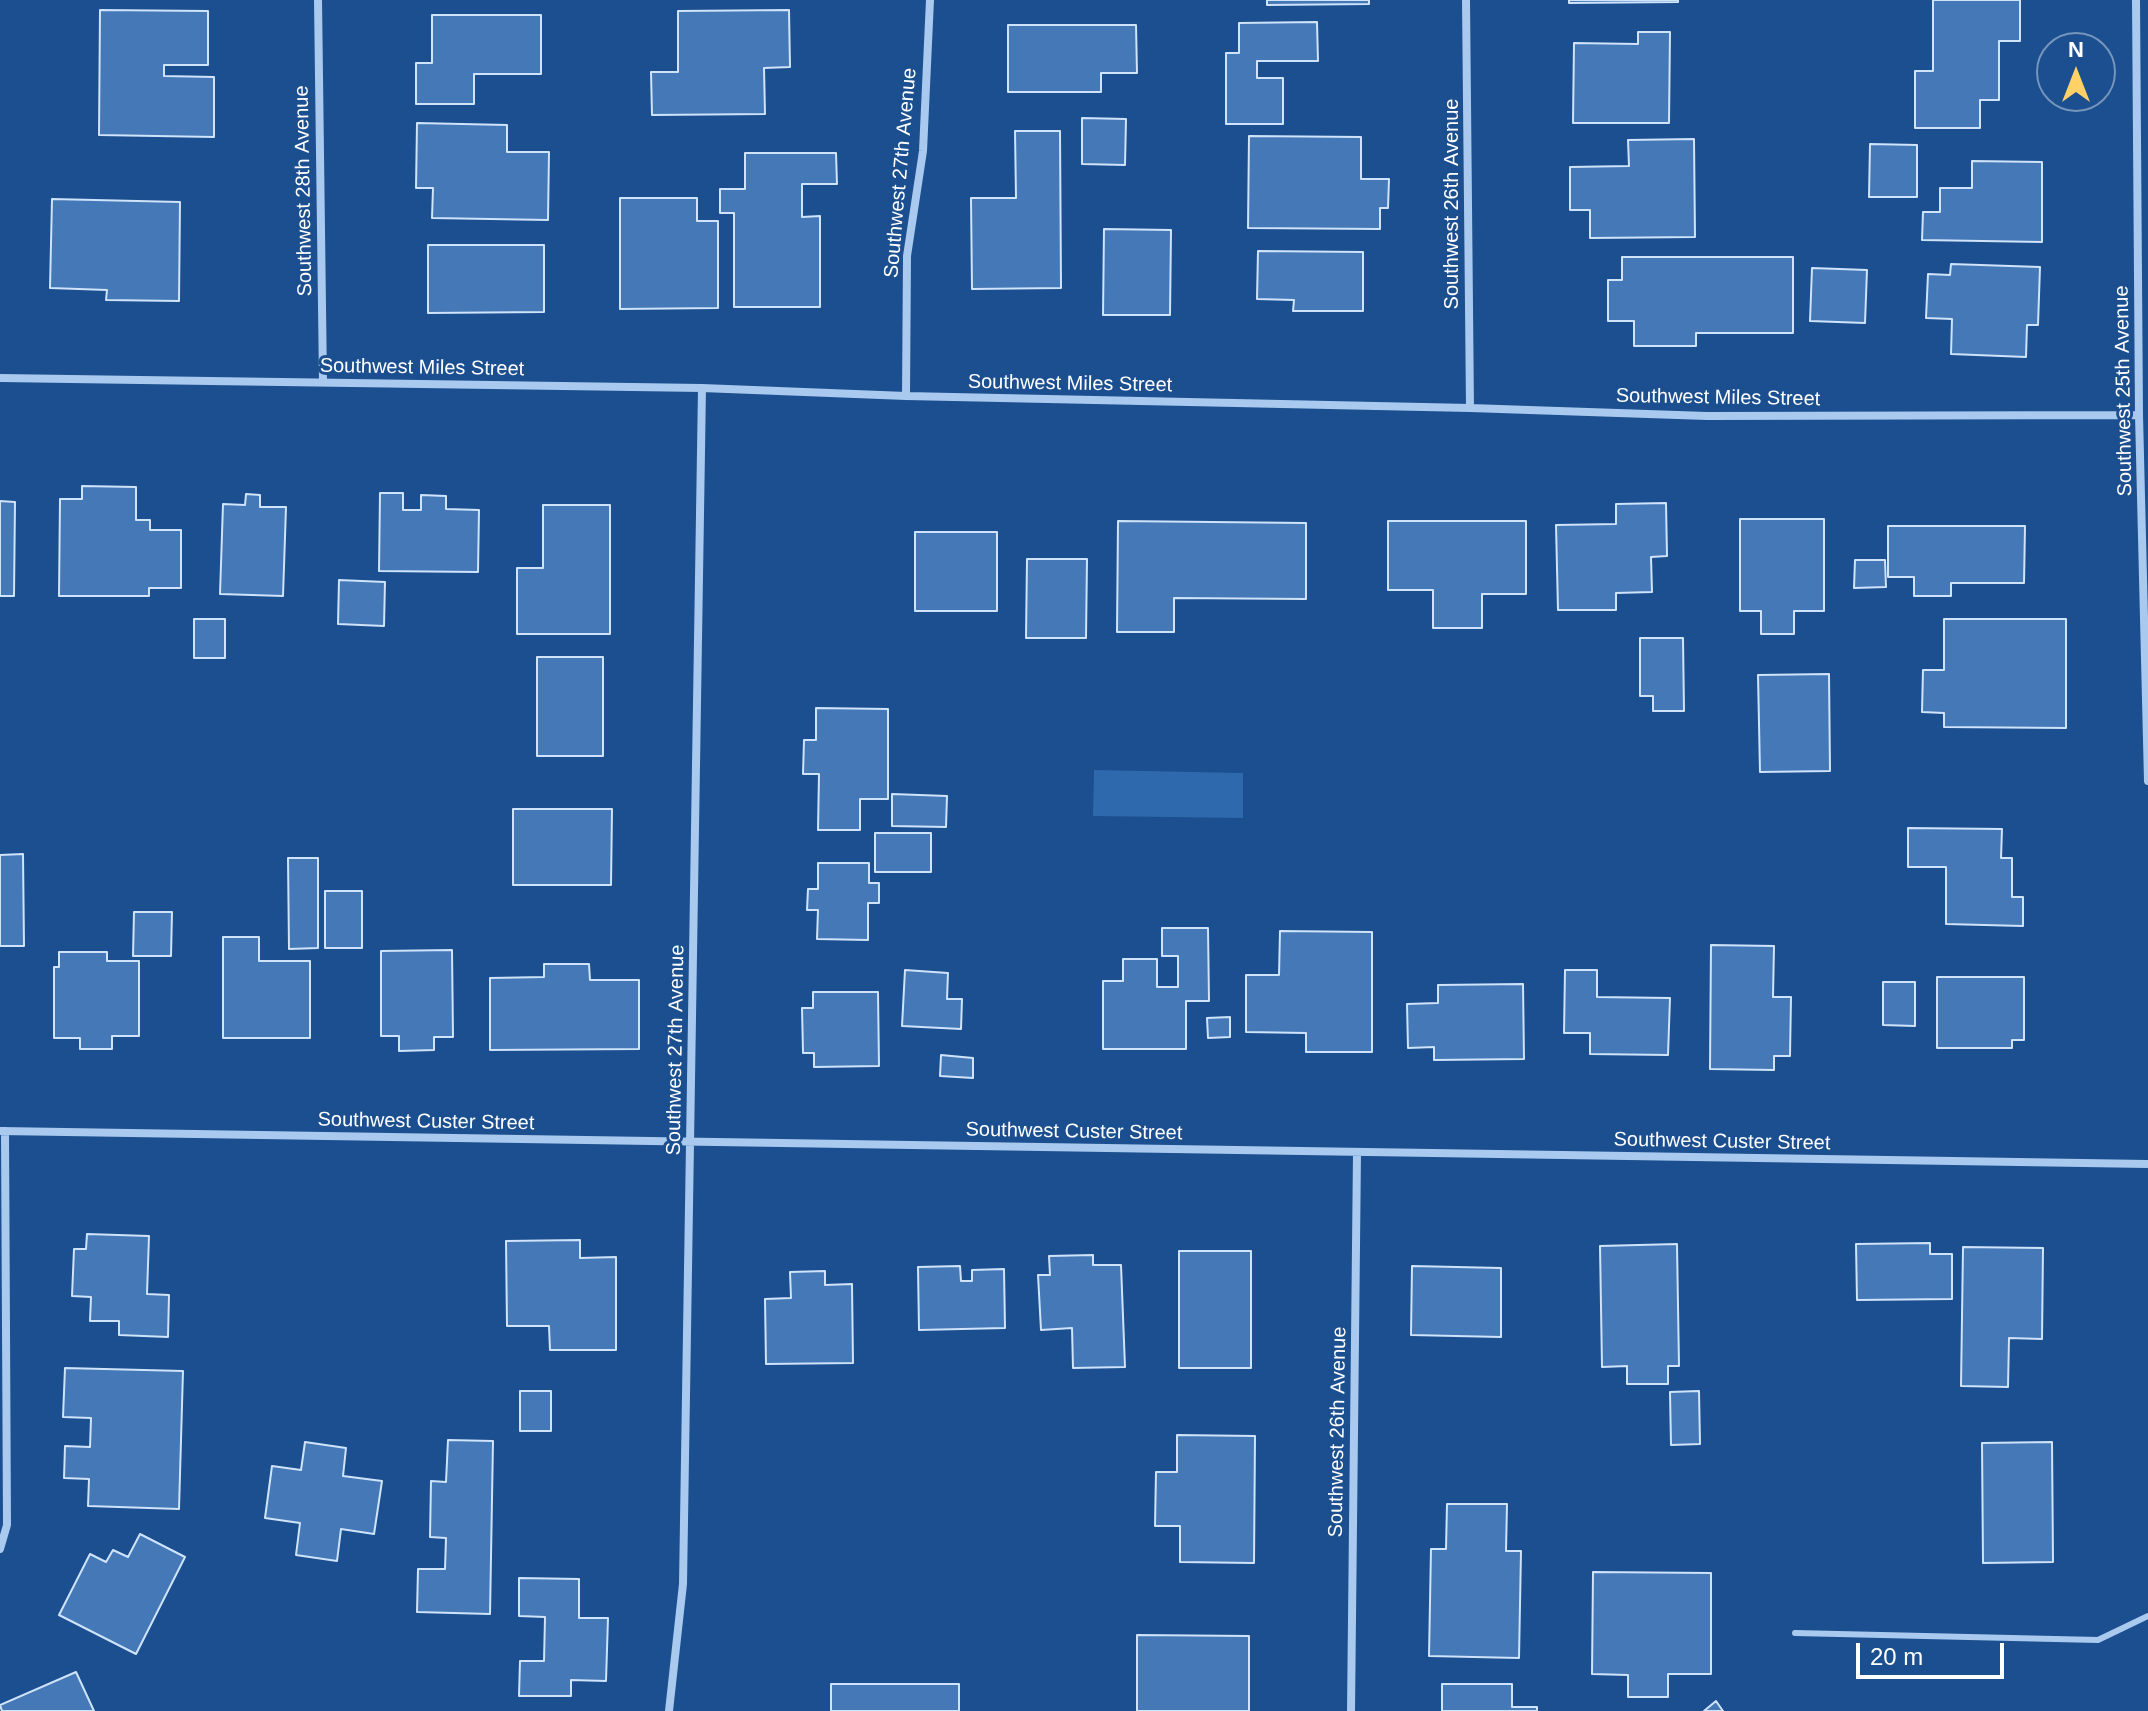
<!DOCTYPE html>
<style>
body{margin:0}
#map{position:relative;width:2148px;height:1711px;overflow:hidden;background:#1b4f8f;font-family:Helvetica,sans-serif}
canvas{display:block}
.north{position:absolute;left:2036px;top:32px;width:80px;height:80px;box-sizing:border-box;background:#1b4f8f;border:2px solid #7695bc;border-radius:50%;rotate:0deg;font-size:22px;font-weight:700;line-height:32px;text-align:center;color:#fff}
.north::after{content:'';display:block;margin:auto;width:28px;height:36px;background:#ffd166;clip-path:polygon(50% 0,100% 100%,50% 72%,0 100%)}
.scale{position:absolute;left:1856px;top:1643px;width:148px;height:36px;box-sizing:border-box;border:4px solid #fff;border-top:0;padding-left:10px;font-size:24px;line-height:28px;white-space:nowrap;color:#fff;-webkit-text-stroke:6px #1b4f8f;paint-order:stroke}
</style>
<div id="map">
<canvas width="2148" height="1711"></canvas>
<div class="north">N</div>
<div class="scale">20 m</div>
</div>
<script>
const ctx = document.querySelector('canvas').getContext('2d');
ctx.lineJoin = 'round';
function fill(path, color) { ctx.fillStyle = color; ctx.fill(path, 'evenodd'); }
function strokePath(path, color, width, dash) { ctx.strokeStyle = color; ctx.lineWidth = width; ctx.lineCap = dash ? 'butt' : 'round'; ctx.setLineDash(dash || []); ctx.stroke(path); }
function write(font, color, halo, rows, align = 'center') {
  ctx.font = font + ' Helvetica,sans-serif'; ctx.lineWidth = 6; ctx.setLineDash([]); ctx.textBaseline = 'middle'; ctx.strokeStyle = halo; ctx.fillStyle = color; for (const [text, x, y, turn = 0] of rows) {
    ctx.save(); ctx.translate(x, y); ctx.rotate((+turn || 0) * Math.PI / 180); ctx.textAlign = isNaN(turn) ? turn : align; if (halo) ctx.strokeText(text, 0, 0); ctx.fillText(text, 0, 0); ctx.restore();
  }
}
fill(new Path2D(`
 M 1094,770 L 1243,773 L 1243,818 L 1093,816 Z`), '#2e69ad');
const building = new Path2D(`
 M 1267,0 L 1369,0 L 1369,4 L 1267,5 Z
 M 1569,0 L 1678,0 L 1678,2 L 1569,3 Z
 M 1933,0 L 2020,0 L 2020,41 L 1999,41 L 1999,100 L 1980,100 L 1980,128 L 1915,128 L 1915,71 L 1933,71 Z
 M 100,10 L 208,11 L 208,65 L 164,65 L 164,76 L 214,77 L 214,137 L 99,135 Z
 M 789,10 L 790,67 L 764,68 L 765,114 L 652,115 L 651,72 L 678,72 L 678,11 Z
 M 432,15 L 541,15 L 541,74 L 474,74 L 474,104 L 416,104 L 416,63 L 432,63 Z
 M 1317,22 L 1318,61 L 1257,61 L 1257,78 L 1283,78 L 1283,124 L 1226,124 L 1226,53 L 1239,53 L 1239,23 Z
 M 1008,25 L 1136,25 L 1137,73 L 1101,73 L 1101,92 L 1008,92 Z
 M 1638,32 L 1670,32 L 1669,123 L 1573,123 L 1574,43 L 1638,44 Z
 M 1082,118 L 1126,119 L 1125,165 L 1082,164 Z
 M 417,123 L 507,125 L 507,152 L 549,152 L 548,220 L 432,218 L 433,188 L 416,188 Z
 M 1015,131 L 1060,131 L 1061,288 L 972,289 L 971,198 L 1016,198 Z
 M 1249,136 L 1361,137 L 1361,179 L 1389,179 L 1388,208 L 1380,208 L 1380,229 L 1248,228 Z
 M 1694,139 L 1695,237 L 1590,238 L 1590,210 L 1570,210 L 1570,167 L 1629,166 L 1628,140 Z
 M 1870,144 L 1917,145 L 1917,197 L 1869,197 Z
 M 745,153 L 836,153 L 837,184 L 802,184 L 802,217 L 820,216 L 820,307 L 734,307 L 734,213 L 720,213 L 720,189 L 745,189 Z
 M 1972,161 L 2042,162 L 2042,242 L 1922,240 L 1923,212 L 1940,212 L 1940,188 L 1972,188 Z
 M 620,198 L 697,198 L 697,221 L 718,221 L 718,308 L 620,309 Z
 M 52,199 L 180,202 L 179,301 L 106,300 L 107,290 L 50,288 Z
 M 1104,229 L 1171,230 L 1170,315 L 1103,315 Z
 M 428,245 L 544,245 L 544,312 L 428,313 Z
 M 1258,251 L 1363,252 L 1363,311 L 1293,311 L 1294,300 L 1257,299 Z
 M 1622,257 L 1793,257 L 1793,333 L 1696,333 L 1696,346 L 1634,346 L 1634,321 L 1608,321 L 1608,280 L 1622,280 Z
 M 1951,264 L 2040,267 L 2038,325 L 2027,325 L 2026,357 L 1951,354 L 1952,319 L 1926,318 L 1928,274 L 1950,275 Z
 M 1812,268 L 1867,270 L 1865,323 L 1810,321 Z
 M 82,486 L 136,487 L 136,520 L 150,520 L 150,530 L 181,530 L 181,588 L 149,588 L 149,596 L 59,596 L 60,499 L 82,499 Z
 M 380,493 L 403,493 L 403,510 L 421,510 L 421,495 L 446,496 L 446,509 L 479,510 L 478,572 L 379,571 Z
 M 246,494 L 260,495 L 260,507 L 286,507 L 283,596 L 220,594 L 223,504 L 245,505 Z
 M 0,501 L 15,502 L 14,596 L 0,596 Z
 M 1666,503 L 1667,556 L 1651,557 L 1652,592 L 1616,593 L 1616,610 L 1558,610 L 1556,525 L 1616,524 L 1616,504 Z
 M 543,505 L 610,505 L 610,634 L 517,634 L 517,568 L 543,568 Z
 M 1740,519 L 1824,519 L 1824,611 L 1794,611 L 1794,634 L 1761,634 L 1761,611 L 1740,611 Z
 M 1118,521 L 1306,523 L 1306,599 L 1174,598 L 1174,632 L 1117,632 Z
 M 1388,521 L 1526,521 L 1526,594 L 1482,594 L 1482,628 L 1433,628 L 1433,590 L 1388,590 Z
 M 1888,526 L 2025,526 L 2024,583 L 1951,583 L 1951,596 L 1914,596 L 1914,577 L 1888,577 Z
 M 915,532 L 997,532 L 997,611 L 915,611 Z
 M 1027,559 L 1087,559 L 1086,638 L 1026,638 Z
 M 1855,560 L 1885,560 L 1886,587 L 1854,588 Z
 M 339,580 L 385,582 L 384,626 L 338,624 Z
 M 194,619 L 225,619 L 225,658 L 194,658 Z
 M 1944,619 L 2066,619 L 2066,728 L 1944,727 L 1944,713 L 1922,712 L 1923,670 L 1944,670 Z
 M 1640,638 L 1683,638 L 1684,711 L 1653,711 L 1653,696 L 1640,696 Z
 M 537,657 L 603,657 L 603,756 L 537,756 Z
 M 1829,674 L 1830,771 L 1760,772 L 1758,675 Z
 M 816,708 L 888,709 L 888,799 L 860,799 L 860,830 L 818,830 L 819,774 L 803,774 L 804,740 L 816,740 Z
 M 892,794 L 947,796 L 946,827 L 892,826 Z
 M 513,809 L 612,809 L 611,885 L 513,885 Z
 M 1908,828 L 2002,829 L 2001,858 L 2012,858 L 2012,897 L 2023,897 L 2023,926 L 1946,924 L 1946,867 L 1908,867 Z
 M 875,833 L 931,833 L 931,872 L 875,872 Z
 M 23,854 L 24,946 L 0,946 L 0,855 Z
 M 288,858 L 318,858 L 318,948 L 289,949 Z
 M 818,863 L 869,863 L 869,883 L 879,883 L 879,903 L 868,903 L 868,940 L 817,939 L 818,910 L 807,910 L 808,889 L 818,889 Z
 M 325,891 L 362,891 L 362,948 L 325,948 Z
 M 134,912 L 172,912 L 171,956 L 133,956 Z
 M 1162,928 L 1208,928 L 1209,1001 L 1186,1001 L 1186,1049 L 1103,1049 L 1103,981 L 1123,981 L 1123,959 L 1157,959 L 1157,987 L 1178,987 L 1178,956 L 1162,956 Z
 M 1280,931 L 1372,932 L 1372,1052 L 1306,1052 L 1306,1033 L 1246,1032 L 1246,975 L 1279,975 Z
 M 223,937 L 259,937 L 259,961 L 310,961 L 310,1038 L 223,1038 Z
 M 1711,945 L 1774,946 L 1773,997 L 1791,997 L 1790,1056 L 1774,1056 L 1774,1070 L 1710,1069 Z
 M 452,950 L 453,1037 L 434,1037 L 434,1050 L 399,1051 L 399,1036 L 381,1036 L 381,951 Z
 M 59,952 L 107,952 L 107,961 L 139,961 L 139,1036 L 112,1036 L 112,1049 L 80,1049 L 80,1038 L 54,1038 L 54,967 L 59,967 Z
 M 544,964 L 589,964 L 590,980 L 639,980 L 639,1049 L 490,1050 L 490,978 L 544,977 Z
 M 905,970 L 948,973 L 947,999 L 962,999 L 961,1029 L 902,1026 Z
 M 1565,970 L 1597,970 L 1597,997 L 1670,998 L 1668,1055 L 1590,1054 L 1590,1033 L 1564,1033 Z
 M 1937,977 L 2024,977 L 2024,1040 L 2012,1040 L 2012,1048 L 1937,1048 Z
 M 1883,982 L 1915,982 L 1915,1026 L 1883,1025 Z
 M 1523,984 L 1524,1059 L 1434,1060 L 1434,1047 L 1408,1048 L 1407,1004 L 1438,1003 L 1438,985 Z
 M 813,992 L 878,992 L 879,1066 L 814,1067 L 814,1053 L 803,1053 L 802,1008 L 813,1008 Z
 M 1230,1017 L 1230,1037 L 1208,1038 L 1207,1018 Z
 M 941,1055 L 973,1058 L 973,1078 L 940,1076 Z
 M 87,1234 L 149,1236 L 147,1294 L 169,1295 L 168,1337 L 119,1335 L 119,1321 L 90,1321 L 91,1297 L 72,1296 L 74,1249 L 86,1249 Z
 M 580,1240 L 580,1258 L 616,1257 L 616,1350 L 550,1350 L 549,1326 L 507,1326 L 506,1241 Z
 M 1930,1243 L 1930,1254 L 1952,1254 L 1952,1299 L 1857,1300 L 1856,1244 Z
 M 1677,1244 L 1679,1366 L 1668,1366 L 1668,1384 L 1627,1384 L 1627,1366 L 1602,1367 L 1600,1246 Z
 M 1963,1247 L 2043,1248 L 2042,1339 L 2009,1338 L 2008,1387 L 1961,1386 Z
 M 1179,1251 L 1251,1251 L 1251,1368 L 1179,1368 Z
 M 1093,1255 L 1093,1265 L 1121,1265 L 1125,1367 L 1073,1368 L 1072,1328 L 1041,1330 L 1038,1275 L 1050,1275 L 1049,1256 Z
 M 960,1266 L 961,1281 L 972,1281 L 972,1270 L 1004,1269 L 1005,1328 L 919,1330 L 918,1267 Z
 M 1412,1266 L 1501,1268 L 1501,1337 L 1411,1335 Z
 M 825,1271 L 825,1285 L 852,1284 L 853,1363 L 766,1364 L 765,1299 L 791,1298 L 790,1272 Z
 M 65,1368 L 183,1371 L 179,1509 L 88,1506 L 89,1479 L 64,1478 L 65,1446 L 90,1447 L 91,1418 L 63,1417 Z
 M 520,1391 L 551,1391 L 551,1431 L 520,1431 Z
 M 1699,1391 L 1700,1444 L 1671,1445 L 1670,1392 Z
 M 1177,1435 L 1255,1436 L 1254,1563 L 1180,1562 L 1180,1526 L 1155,1526 L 1156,1472 L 1177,1472 Z
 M 448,1440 L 493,1441 L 490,1614 L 417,1612 L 418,1569 L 445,1569 L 446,1538 L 430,1537 L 431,1481 L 446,1482 Z
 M 305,1442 L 346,1448 L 343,1476 L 382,1481 L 374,1534 L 341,1529 L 337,1561 L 296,1555 L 300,1523 L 265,1518 L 272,1466 L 301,1470 Z
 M 2052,1442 L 2053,1562 L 1983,1563 L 1982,1443 Z
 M 1447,1504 L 1507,1504 L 1506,1551 L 1521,1551 L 1519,1658 L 1429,1656 L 1431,1549 L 1446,1549 Z
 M 140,1534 L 185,1557 L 136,1654 L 59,1615 L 90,1554 L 106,1562 L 113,1550 L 128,1557 Z
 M 1593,1572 L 1711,1573 L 1711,1674 L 1668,1674 L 1668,1697 L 1628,1697 L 1628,1675 L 1592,1674 Z
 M 519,1578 L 579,1579 L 579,1618 L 608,1618 L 606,1681 L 571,1680 L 571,1696 L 519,1696 L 520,1661 L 544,1661 L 545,1617 L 519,1616 Z
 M 1137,1635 L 1249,1636 L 1249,1711 L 1137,1711 Z
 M 76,1672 L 94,1711 L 2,1711 L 0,1705 Z
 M 831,1684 L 959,1684 L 959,1711 L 831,1711 Z
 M 1442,1684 L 1512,1684 L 1512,1707 L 1537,1707 L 1537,1711 L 1442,1711 Z
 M 1716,1701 L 1723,1711 L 1704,1711 Z`);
fill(building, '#4478b7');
strokePath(building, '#cfe3fa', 2);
strokePath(new Path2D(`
 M 1795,1633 L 2098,1640 L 2148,1616`), '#a9c9ee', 6);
strokePath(new Path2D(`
 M 318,0 L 323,382
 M 1466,0 L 1470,408
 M 2136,0 L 2139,415 L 2148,781
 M 0,378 L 702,388 L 906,396 L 1470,408 L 1707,416 L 2139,415
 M 906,396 L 907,256 L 923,151 L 930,0
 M 0,1131 L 2148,1164
 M 0,1549 L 7,1525 L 5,1131
 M 669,1711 L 683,1584 L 702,388
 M 1351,1711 L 1357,1153`), '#a9c9ee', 8);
write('20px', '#fff', '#1b4f8f', [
 ["Southwest 27th Avenue",901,173,-85],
 ["Southwest 28th Avenue",304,191,-91],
 ["Southwest 26th Avenue",1452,204,-90],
 ["Southwest Miles Street",422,368,1],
 ["Southwest Miles Street",1070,384,1],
 ["Southwest 25th Avenue",2124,391,-91],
 ["Southwest Miles Street",1718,398,1],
 ["Southwest 27th Avenue",676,1050,-89],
 ["Southwest Custer Street",426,1122,1],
 ["Southwest Custer Street",1074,1132,1],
 ["Southwest Custer Street",1722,1142,1],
 ["Southwest 26th Avenue",1338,1432,-89]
]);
</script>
